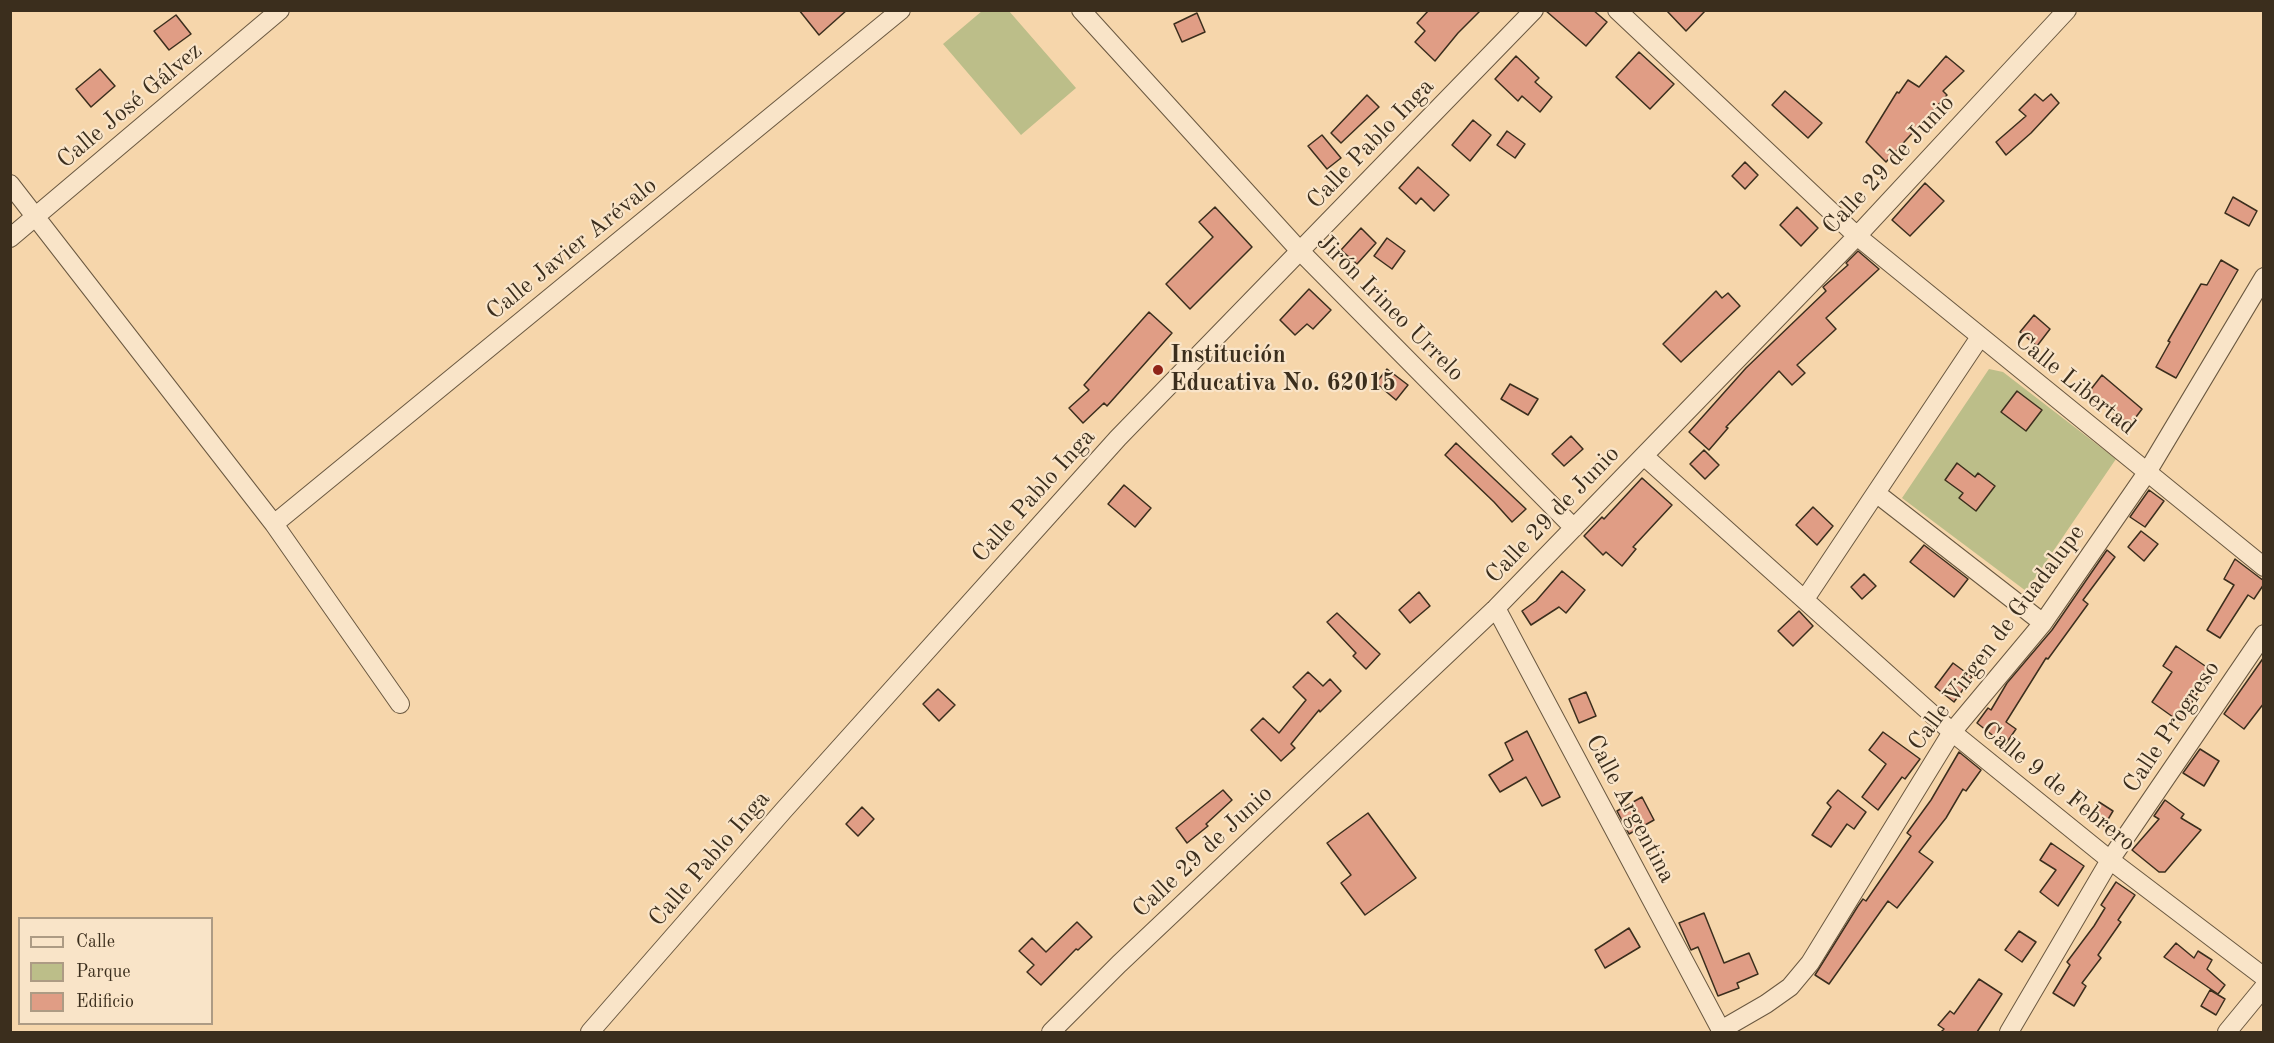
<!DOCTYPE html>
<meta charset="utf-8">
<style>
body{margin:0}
#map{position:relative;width:2274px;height:1043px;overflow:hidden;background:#f6d6ab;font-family:"Old Standard TT",serif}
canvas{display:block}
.frame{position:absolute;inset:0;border:12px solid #3b2e1d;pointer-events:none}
.legend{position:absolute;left:18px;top:917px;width:195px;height:108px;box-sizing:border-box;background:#f9e4c8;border:2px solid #ad9b84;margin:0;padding:8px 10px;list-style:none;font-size:18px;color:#3b2e1d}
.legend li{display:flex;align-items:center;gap:12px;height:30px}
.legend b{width:30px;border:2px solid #ad9b84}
</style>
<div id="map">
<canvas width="2274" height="1043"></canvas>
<div class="frame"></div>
<ul class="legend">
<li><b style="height:8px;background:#f9e4c8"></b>Calle</li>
<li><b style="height:16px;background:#bcbe89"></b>Parque</li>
<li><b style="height:16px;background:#e09d85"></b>Edificio</li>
</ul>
</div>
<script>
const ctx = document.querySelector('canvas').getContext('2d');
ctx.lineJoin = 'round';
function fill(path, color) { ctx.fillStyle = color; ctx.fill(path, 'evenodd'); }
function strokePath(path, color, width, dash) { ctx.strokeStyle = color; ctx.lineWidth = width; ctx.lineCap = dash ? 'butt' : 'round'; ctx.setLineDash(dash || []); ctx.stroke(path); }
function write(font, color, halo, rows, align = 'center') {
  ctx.font = font + ' "Old Standard TT",serif'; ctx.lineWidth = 4.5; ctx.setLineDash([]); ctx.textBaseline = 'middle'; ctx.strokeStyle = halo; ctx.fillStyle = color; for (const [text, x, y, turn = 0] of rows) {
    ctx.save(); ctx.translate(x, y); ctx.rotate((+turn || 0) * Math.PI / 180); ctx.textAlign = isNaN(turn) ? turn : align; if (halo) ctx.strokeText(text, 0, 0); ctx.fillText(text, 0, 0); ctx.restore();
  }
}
fill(new Path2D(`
 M 982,11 L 1009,11 L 1076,88 L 1021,135 L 943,44 Z
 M 1989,369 L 2003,372 L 2116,459 L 2026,591 L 1902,498 Z`), '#bcbe89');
const building = new Path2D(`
 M 799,10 L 847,10 L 819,35 Z
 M 1429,10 L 1481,10 L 1458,33 L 1435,61 L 1415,42 L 1425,31 L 1417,23 Z
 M 1545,10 L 1593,10 L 1607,22 L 1586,46 Z
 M 1666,10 L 1706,10 L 1686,31 Z
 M 1197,13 L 1205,32 L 1182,42 L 1174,24 Z
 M 176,15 L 191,34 L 169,50 L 154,31 Z
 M 1639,52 L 1674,84 L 1650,109 L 1616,77 Z
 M 1516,56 L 1539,78 L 1535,82 L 1552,97 L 1540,112 L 1522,96 L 1518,101 L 1495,79 Z
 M 1946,56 L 1964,71 L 1943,91 L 1947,95 L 1886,162 L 1866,142 L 1897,92 L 1899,93 L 1908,80 L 1919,87 Z
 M 100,69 L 115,86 L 91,107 L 76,89 Z
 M 1785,91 L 1822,123 L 1808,138 L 1772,105 Z
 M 2035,94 L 2043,101 L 2051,94 L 2059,103 L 2031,133 L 2006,155 L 1996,142 L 2026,116 L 2019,110 Z
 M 1367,95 L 1379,107 L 1341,143 L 1331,133 Z
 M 1473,120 L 1491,135 L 1470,161 L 1452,145 Z
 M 1507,131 L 1525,144 L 1515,158 L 1497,145 Z
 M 1322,135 L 1341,158 L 1327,169 L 1308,146 Z
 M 1745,162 L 1758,175 L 1745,189 L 1732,176 Z
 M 1418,167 L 1449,195 L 1434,211 L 1421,198 L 1416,204 L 1399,188 Z
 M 1925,183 L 1944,201 L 1910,236 L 1892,220 Z
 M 2233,197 L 2257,211 L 2249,226 L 2225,213 Z
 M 1215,207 L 1252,247 L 1190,309 L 1166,284 L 1213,237 L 1199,222 Z
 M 1797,207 L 1818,228 L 1801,246 L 1780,225 Z
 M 1361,228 L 1376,243 L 1357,264 L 1341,250 Z
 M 1387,238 L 1405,251 L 1392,269 L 1374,256 Z
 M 1858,251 L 1879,269 L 1826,318 L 1836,329 L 1797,365 L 1805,373 L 1792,385 L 1779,371 L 1726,427 L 1728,428 L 1709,450 L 1689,432 L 1746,368 L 1826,291 L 1823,287 L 1848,265 L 1846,263 Z
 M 2221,260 L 2238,270 L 2176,378 L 2156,367 L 2170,342 L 2168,341 L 2201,284 L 2207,285 Z
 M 1309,289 L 1331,310 L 1313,329 L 1307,324 L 1295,335 L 1280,320 Z
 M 1716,291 L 1722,298 L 1728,293 L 1740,306 L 1681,362 L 1663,344 Z
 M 1149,312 L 1172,333 L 1107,406 L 1104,403 L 1083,423 L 1069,408 L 1089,390 L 1084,385 Z
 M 2034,315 L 2050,329 L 2037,346 L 2020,332 Z
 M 1387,369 L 1408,385 L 1396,400 L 1376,383 Z
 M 2102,375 L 2142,409 L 2130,425 L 2088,393 Z
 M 1510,384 L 1538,399 L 1528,415 L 1501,399 Z
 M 2017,391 L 2042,410 L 2026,431 L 2001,412 Z
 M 1571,436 L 1583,449 L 1564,466 L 1552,454 Z
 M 1456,443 L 1526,509 L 1512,522 L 1494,502 L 1445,455 Z
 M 1704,450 L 1719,465 L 1705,479 L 1690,464 Z
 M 1957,463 L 1975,477 L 1978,473 L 1995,486 L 1976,511 L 1959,498 L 1963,493 L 1945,480 Z
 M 1642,478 L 1672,505 L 1633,547 L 1636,549 L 1622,566 L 1606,552 L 1603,555 L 1584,536 L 1602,517 L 1604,519 Z
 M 1124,485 L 1151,508 L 1135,527 L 1108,504 Z
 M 2149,490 L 2164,501 L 2145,527 L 2130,517 Z
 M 1813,507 L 1833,526 L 1817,545 L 1796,525 Z
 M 2141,531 L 2158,544 L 2144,561 L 2128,547 Z
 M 1924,545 L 1968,579 L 1954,597 L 1910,562 Z
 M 2107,550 L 2115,557 L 2083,600 L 2088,604 L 2048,659 L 2046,658 L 2006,722 L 2016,729 L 2005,745 L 1977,723 L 1988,708 L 1991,710 L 2007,683 L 2052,630 Z
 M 2235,559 L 2264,581 L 2264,584 L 2254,599 L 2248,595 L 2220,638 L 2207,630 L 2234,585 L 2224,579 Z
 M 1562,571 L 1585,590 L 1566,613 L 1559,607 L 1531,625 L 1522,611 L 1536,601 Z
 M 1864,574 L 1876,586 L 1862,599 L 1851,587 Z
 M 1419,592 L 1430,606 L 1410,623 L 1399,610 Z
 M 1799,611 L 1813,626 L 1793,646 L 1778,631 Z
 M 1337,613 L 1380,654 L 1366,669 L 1353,656 L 1356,653 L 1327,622 Z
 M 2176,646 L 2211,670 L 2180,722 L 2152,702 L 2172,672 L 2163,666 Z
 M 2264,657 L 2264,703 L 2244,729 L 2224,714 Z
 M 1953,663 L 1972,677 L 1954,702 L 1935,687 Z
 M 1308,672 L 1323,686 L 1330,679 L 1341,691 L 1320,712 L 1319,710 L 1291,744 L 1295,748 L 1281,761 L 1251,730 L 1263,718 L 1279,733 L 1306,700 L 1293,687 Z
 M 938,689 L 955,705 L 939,721 L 923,704 Z
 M 1586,692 L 1596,716 L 1579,723 L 1569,699 Z
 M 1527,731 L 1560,797 L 1542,806 L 1526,777 L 1500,792 L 1489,775 L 1513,760 L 1505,743 Z
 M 1883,732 L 1920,759 L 1905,779 L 1902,777 L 1878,810 L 1862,797 L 1886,764 L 1869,750 Z
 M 2200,749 L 2219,761 L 2204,786 L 2183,773 Z
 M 1959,752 L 1981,770 L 1966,791 L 1963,789 L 1946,818 L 1919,852 L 1933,862 L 1897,908 L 1888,901 L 1829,984 L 1815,975 L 1858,906 L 1863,899 L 1866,901 L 1911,836 L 1907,833 L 1931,800 Z
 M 1223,790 L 1232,800 L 1206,824 L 1208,826 L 1187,843 L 1176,828 Z
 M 1838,790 L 1866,812 L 1854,829 L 1847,824 L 1831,847 L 1812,835 L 1831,807 L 1827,803 Z
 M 1642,797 L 1654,820 L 1629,834 L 1617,811 Z
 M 2165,800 L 2184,814 L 2181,818 L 2201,830 L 2165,872 L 2159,872 L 2132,850 L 2159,819 L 2154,816 Z
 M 2099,802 L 2113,811 L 2104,826 L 2090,817 Z
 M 862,807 L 874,819 L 858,836 L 846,824 Z
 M 1368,813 L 1416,878 L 1365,915 L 1341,883 L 1351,875 L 1327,843 Z
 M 2051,843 L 2084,866 L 2058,906 L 2040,892 L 2056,870 L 2040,860 Z
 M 2116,882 L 2135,895 L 2118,920 L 2121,922 L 2098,955 L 2101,958 L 2082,983 L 2086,986 L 2074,1006 L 2053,993 L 2070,965 L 2067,962 L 2094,926 L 2105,908 L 2101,905 Z
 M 1704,913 L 1724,963 L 1749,953 L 1758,974 L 1737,983 L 1739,988 L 1718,996 L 1698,947 L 1691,950 L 1679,923 Z
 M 1077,922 L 1092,937 L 1078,950 L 1076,949 L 1041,985 L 1027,972 L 1034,965 L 1019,951 L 1032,938 L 1046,952 Z
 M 1629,928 L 1640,947 L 1605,968 L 1595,950 Z
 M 2019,931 L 2036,942 L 2022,962 L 2005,950 Z
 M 2176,943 L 2194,958 L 2198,951 L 2212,960 L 2207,969 L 2225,985 L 2218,994 L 2164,957 Z
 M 1979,979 L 2002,994 L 1977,1032 L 1941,1032 L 1944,1029 L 1938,1025 L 1950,1011 L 1954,1014 Z
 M 2210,990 L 2225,999 L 2216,1015 L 2201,1006 Z`);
fill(building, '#e09d85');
strokePath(building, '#3b2e1d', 1.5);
const street = new Path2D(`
 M 1081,10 L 1300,251 L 1574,528
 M 1617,10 L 1857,236 L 2264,567
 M 10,184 L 274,524 L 400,704
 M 10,238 L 280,10
 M 1644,456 L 1952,732 L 2110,860 L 2264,977
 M 1876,493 L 2043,623
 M 274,524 L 901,10
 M 1805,599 L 1980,337
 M 1496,608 L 1722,1032
 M 1721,1030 L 1766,1004 L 1790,987 L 1810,963 L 1952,732 L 2043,623 L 2146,474 L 2264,277
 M 590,1032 L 783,811 L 1118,438 L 1534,10
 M 1051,1032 L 1119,964 L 1496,608 L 1857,236 L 2067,10
 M 2009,1032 L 2110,860 L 2264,634
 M 2227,1032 L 2264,987`);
strokePath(street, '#6a5840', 20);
strokePath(street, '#f9e4c8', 18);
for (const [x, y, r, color] of [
 [1158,370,6,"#8f2418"]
]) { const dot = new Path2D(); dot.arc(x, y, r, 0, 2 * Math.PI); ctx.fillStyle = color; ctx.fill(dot); strokePath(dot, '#f9e4c8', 2); }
write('24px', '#3b2e1d', '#f9e4c8', [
 ["Calle José Gálvez",130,106,-40],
 ["Calle Pablo Inga",1371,144,-46],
 ["Calle 29 de Junio",1889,165,-47],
 ["Calle Javier Arévalo",572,249,-39],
 ["Jirón Irineo Urrelo",1390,308,45],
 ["Calle Libertad",2075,384,39],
 ["Calle Pablo Inga",1034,496,-48],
 ["Calle 29 de Junio",1553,515,-46],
 ["Calle Virgen de Guadalupe",1997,638,-53],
 ["Calle Progreso",2172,727,-56],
 ["Calle 9 de Febrero",2058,787,39],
 ["Calle Argentina",1630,809,62],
 ["Calle 29 de Junio",1203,852,-43],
 ["Calle Pablo Inga",710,859,-49]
]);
write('bold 24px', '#3b2e1d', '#f9e4c8', [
 ["Institución",1170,356],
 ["Educativa No. 62015",1170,384]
], 'left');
</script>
